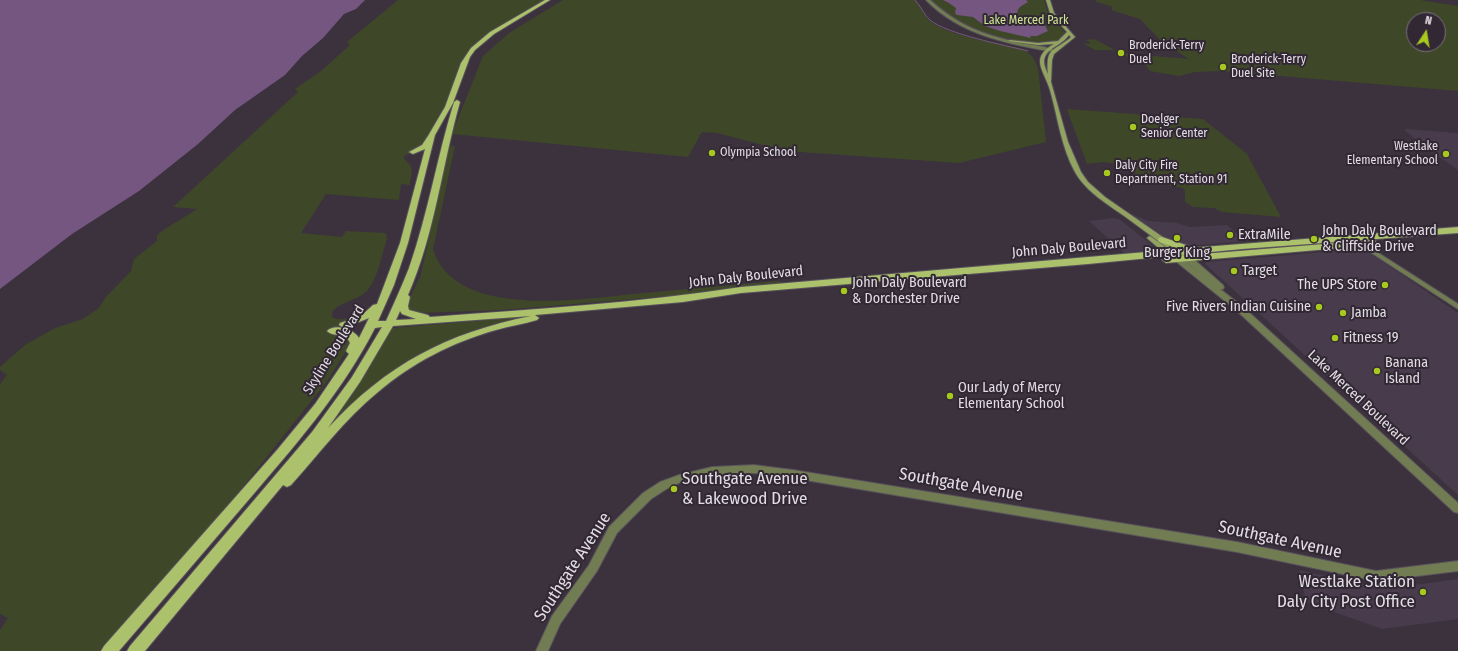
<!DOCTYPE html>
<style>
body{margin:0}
#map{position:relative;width:1458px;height:651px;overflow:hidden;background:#3b323e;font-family:"Fira Sans Condensed",sans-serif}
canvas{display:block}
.north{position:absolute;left:1406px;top:12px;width:40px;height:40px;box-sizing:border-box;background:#312834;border:1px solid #78707a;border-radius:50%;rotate:12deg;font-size:11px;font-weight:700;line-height:16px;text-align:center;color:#e2dde4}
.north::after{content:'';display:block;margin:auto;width:14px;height:18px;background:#a7c81f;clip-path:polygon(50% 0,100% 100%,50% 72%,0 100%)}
</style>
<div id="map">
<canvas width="1458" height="651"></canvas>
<div class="north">N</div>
</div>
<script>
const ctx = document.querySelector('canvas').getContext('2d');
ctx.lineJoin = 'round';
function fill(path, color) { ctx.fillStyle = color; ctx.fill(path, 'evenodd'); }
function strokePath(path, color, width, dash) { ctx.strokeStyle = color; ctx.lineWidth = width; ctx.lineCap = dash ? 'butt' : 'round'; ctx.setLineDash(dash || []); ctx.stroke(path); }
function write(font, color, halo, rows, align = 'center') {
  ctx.font = font + ' "Fira Sans Condensed",sans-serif'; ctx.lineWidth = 4; ctx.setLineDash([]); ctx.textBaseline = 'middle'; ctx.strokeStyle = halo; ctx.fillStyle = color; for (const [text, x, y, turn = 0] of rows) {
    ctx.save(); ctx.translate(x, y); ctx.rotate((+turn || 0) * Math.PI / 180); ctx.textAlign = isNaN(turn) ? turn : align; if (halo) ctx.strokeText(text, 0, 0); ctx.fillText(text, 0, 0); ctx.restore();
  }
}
fill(new Path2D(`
 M 1407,129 L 1458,133 L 1458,170 L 1425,147 L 1404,130 Z
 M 1125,211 L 1148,221 L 1177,223 L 1190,227 L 1227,225 L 1246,241 L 1186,246 L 1165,239 Z
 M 1113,218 L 1119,219 L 1128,226 L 1152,245 L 1154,250 L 1124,253 L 1089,221 Z
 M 1360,249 L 1366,250 L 1458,313 L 1458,495 L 1205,264 L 1206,262 Z
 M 1299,570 L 1362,584 L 1393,588 L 1458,579 L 1458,619 L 1382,629 L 1306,602 Z`), '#473b4c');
fill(new Path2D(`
 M 398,0 L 546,0 L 490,35 L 469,53 L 452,100 L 425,146 L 404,156 C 404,161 409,162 411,167 C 413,172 410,180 410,185 L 401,184 L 399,200 L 326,194 L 301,233 L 342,237 L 346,231 L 386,233 L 387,239 C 381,256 377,286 362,295 C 352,301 339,303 332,312 L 332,317 C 340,321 348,319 356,315 L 359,318 L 351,321 L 344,334 L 349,340 L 348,348 L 328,380 L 235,497 L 99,651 L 0,651 L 0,630 L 8,618 L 0,614 L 0,384 L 7,375 L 0,370 L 0,367 L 25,345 L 55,328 L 83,319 L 99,308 L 105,298 L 131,271 L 134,259 L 157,241 L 157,235 C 169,225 184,218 197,209 L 173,207 L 298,92 L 295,89 L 321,71 L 350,45 L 347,42 Z
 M 563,0 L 915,0 C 922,6 923,15 929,20 C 947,36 998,43 1023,49 C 1031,54 1035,59 1038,68 L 1046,142 L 959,163 L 786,151 L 717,133 L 702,132 L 688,157 L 452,134 L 483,56 L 509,33 Z
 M 931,0 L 1044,0 L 1048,13 L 1066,34 C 1064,36 1061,39 1059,40 C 1039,50 982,34 963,24 C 951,18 941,9 931,0 Z
 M 1095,0 L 1420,0 L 1458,6 L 1458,91 L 1221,71 L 1195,72 L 1179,76 L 1150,71 C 1143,60 1130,57 1117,53 L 1189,59 L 1163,43 L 1140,19 L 1111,10 L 1113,7 L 1097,2 ZM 1414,20 L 1438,20 L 1438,44 L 1414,44 Z
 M 1094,39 L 1115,50 L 1095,50 L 1084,44 L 1091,43 L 1086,40 Z
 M 1067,109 L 1203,119 L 1247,154 L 1281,217 L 1222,212 L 1214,208 L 1193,207 L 1185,202 L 1185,190 L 1182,188 L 1139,180 L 1132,170 L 1118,164 L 1103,162 L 1087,164 Z
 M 448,146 L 455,146 L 433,249 C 455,322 588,298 644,293 C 688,289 733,285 777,281 L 782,282 L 779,285 L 670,296 L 502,310 L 416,313 L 407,309 L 407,303 L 420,277 L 431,230 Z
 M 1238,234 L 1280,238 L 1281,241 L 1246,241 Z
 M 555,313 L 504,323 L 411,361 L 316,443 L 353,392 L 392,328 L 465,322 L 526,314 Z`), '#3f4729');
fill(new Path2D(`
 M 0,0 L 365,0 L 356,9 L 344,14 L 323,38 L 302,56 L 285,75 L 235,110 L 198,144 L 139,191 L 72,234 L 0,289 Z
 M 943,0 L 1026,0 L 1028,2 C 1022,6 1018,6 1017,14 C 1025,20 1040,18 1045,25 C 1046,27 1047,30 1048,31 L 1037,36 L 1030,36 L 1031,38 L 1000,31 L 985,26 L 973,17 L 957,15 L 955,13 L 956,8 L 949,3 Z`), '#755680');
strokePath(new Path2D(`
 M 915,0 C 921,6 924,15 930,20 C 947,34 1004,45 1028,51`), '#755680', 1);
strokePath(new Path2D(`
 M 1267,241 L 1264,238 L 1269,238`), '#755680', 1.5);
const tertiary = new Path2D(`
 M 926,0 L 930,0 C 959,26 983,35 1021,43 C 1031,45 1047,46 1056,51 L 1054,52 C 1008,44 960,35 926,0 Z
 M 1352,236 L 1458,304 L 1458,309 L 1350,239 L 1349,238 L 1350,237 Z
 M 1184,256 L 1190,256 L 1223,285 L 1224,287 L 1223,289 L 1220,289 L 1242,306 L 1458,503 L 1458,513 L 1454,512 L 1236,310 L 1173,259 L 1174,257 L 1180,257 L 1203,276 L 1184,260 L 1183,258 Z
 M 754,465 L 793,470 L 1237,542 L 1376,571 L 1458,561 L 1458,571 L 1376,581 L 1237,552 L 793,478 L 754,473 L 712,475 L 681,482 L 668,488 L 651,499 L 617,533 L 597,571 L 560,624 L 548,651 L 536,651 L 552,616 L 589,565 L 609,527 L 643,493 L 660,482 L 679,475 L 712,467 Z`);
const secondary = new Path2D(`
 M 1046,0 L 1050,0 L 1054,13 L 1075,37 L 1054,54 L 1052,60 L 1051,82 L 1068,142 L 1081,172 L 1088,182 L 1105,197 L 1190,256 L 1191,258 L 1190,260 L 1184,260 C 1165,246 1146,232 1127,218 C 1109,205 1086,192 1075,172 C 1061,147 1058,118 1050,90 C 1044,70 1029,58 1054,44 L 1038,45 L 1008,41 L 1010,40 L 1038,43 L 1058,41 L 1067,32 L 1050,13 ZM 1069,35 L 1071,37 L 1069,39 C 1051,52 1046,49 1048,74 C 1035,49 1058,50 1069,35 Z
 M 1150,236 L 1180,257 L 1181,259 L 1180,261 L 1174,261 L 1148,239 L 1147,238 L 1148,237 Z`);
const primary = new Path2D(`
 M 545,0 L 550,0 L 494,34 L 475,50 L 470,57 L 453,103 L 435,135 L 408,243 L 394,285 L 378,321 L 386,321 C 394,303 402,286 409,268 C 428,214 437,157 454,102 L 457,100 L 460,102 C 442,165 435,234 408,295 L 410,297 L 408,306 L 409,310 L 428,315 L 430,317 C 534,309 638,303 741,287 L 1181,249 L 1159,242 L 1158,240 L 1159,238 L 1162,237 L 1189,246 L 1190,248 L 1458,227 L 1458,233 L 1242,249 L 1088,264 L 741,293 L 683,302 L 535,315 L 539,318 L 537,320 C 524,324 510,326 496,330 C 453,342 412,363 378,392 C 345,419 319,454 291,485 L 287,487 L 283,485 L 145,651 L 127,651 L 130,646 L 312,432 L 352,377 L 382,327 L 375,328 C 345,387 300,440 257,490 C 211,544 165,597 119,651 L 101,651 L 104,646 L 277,450 L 315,404 L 349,354 L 346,351 L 350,343 C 346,331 334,338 327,331 C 334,323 354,329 359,338 L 369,318 L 344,328 L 339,325 L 340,323 L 361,316 L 373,305 L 377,304 L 400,243 L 425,149 L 413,154 L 409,152 L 422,145 L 428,136 L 445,107 L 461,63 L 471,48 L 490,32 ZM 400,311 L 402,314 L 416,319 L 396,320 ZM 531,316 C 447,333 387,364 328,428 L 360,382 L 393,326 Z
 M 1373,240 L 1376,241 L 1377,243 L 1376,245 L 1166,263 L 1162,260 L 1166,257 Z`);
strokePath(tertiary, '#59515c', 2);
strokePath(secondary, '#59515c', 2);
strokePath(primary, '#59515c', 2);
fill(tertiary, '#717c53');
fill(secondary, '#92a361');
fill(primary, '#abc16b');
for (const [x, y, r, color] of [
 [1121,53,4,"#a7c81f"],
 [1223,67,4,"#a7c81f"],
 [1133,127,4,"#a7c81f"],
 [712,153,4,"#a7c81f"],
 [1446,154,4,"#a7c81f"],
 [1107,173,4,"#a7c81f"],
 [1230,235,4,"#a7c81f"],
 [1177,238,4,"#a7c81f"],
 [1314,239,4,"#a7c81f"],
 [1234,271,4,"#a7c81f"],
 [1385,285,4,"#a7c81f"],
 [844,291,4,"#a7c81f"],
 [1319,307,4,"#a7c81f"],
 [1343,313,4,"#a7c81f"],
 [1335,338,4,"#a7c81f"],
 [1377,371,4,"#a7c81f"],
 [950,396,4,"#a7c81f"],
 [674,489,4,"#a7c81f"],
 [1423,592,4,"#a7c81f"]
]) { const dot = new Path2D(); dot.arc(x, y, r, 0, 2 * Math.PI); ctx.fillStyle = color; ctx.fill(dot); strokePath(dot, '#312834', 1.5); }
write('12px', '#d0e696', '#312834', [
 ["Lake Merced Park",1026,21]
]);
write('12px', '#e2dde4', '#312834', [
 ["Broderick-Terry",1129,46],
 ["Duel",1129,60],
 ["Broderick-Terry",1231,60],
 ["Duel Site",1231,74],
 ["Doelger",1141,120],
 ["Senior Center",1141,134],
 ["Westlake",1438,147,"right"],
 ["Elementary School",1438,161,"right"],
 ["Olympia School",720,153],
 ["Daly City Fire",1115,166],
 ["Department, Station 91",1115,180]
], 'left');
write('14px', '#e2dde4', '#312834', [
 ["John Daly Boulevard",1322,231],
 ["& Cliffside Drive",1322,247],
 ["ExtraMile",1238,235],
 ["Burger King",1177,253,"center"],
 ["Target",1242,271],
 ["John Daly Boulevard",852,283],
 ["& Dorchester Drive",852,299],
 ["The UPS Store",1377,285,"right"],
 ["Five Rivers Indian Cuisine",1311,307,"right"],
 ["Jamba",1351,313],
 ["Fitness 19",1343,338],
 ["Banana",1385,363],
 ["Island",1385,379],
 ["Our Lady of Mercy",958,388],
 ["Elementary School",958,404]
], 'left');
write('14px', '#e2dde4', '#312834', [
 ["John Daly Boulevard",1069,248,-5],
 ["John Daly Boulevard",746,277,-6],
 ["Skyline Boulevard",334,350,-58],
 ["Lake Merced Boulevard",1358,398,43]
]);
write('17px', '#e2dde4', '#312834', [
 ["Southgate Avenue",682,479],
 ["& Lakewood Drive",682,499],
 ["Westlake Station",1415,582,"right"],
 ["Daly City Post Office",1415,602,"right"]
], 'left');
write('17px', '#e2dde4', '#312834', [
 ["Southgate Avenue",961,485,10],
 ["Southgate Avenue",1280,540,12],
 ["Southgate Avenue",573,567,-57]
]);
</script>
